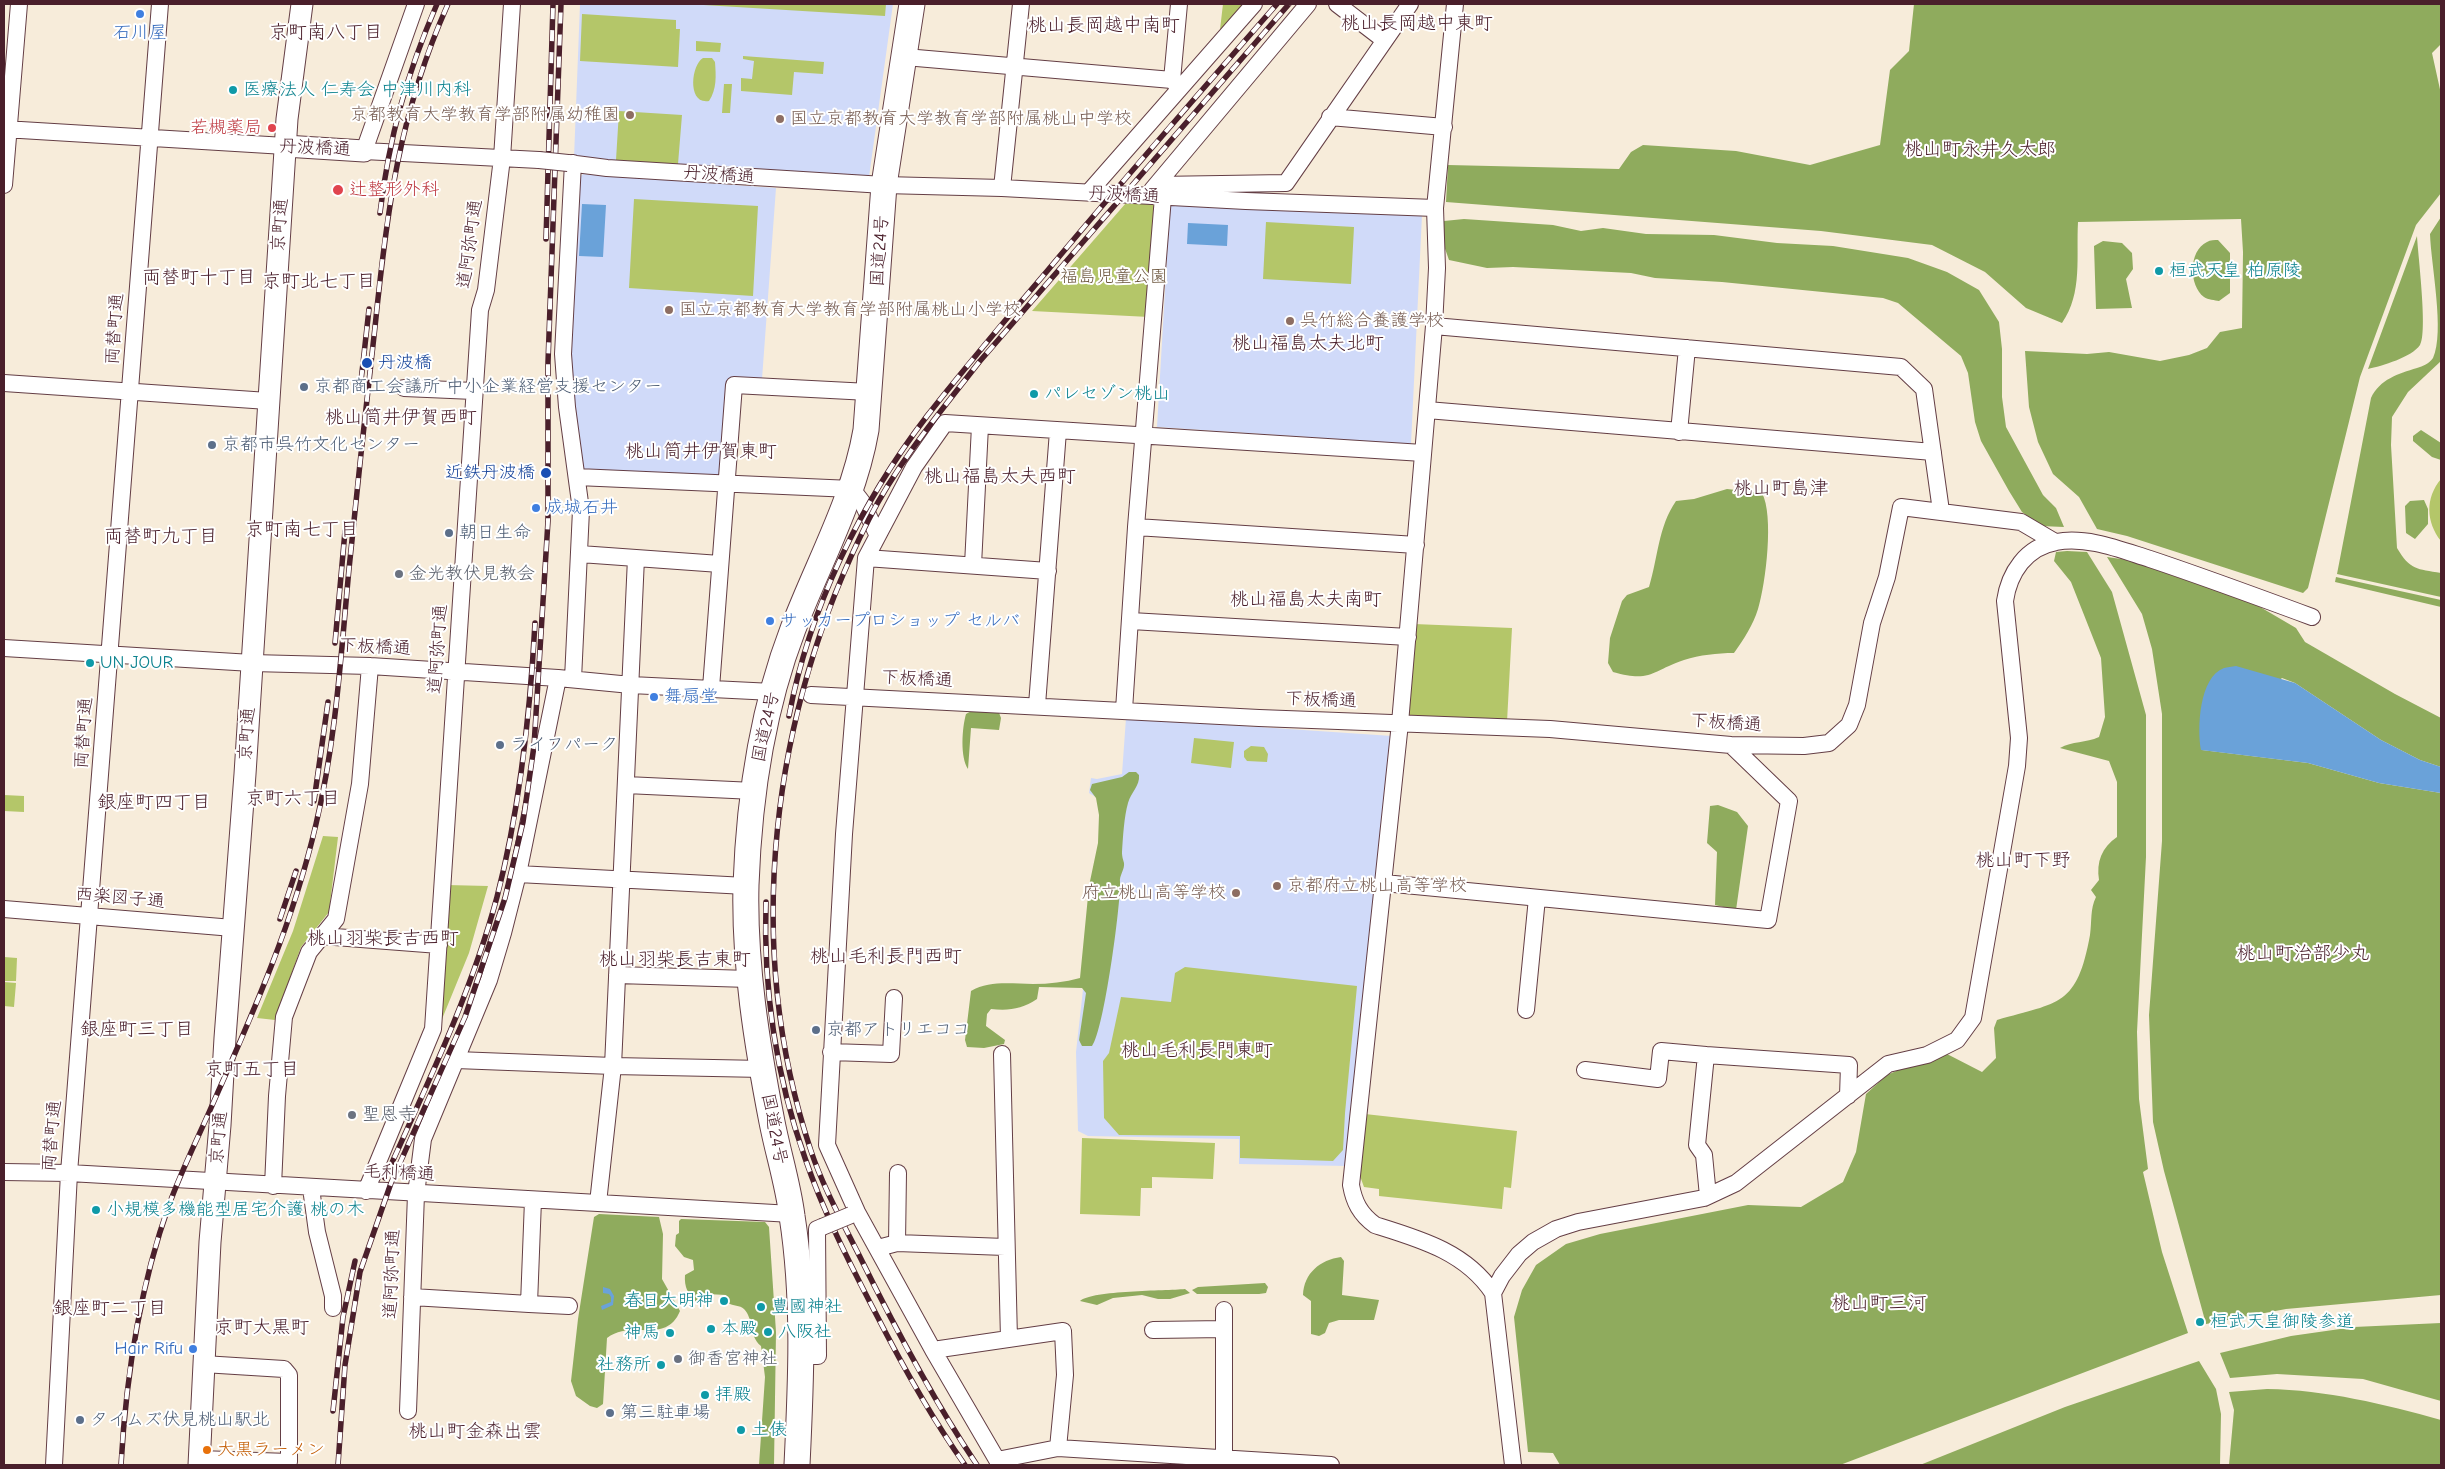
<!DOCTYPE html>
<meta charset="utf-8">
<style>
body{margin:0}
#map{position:relative;width:2445px;height:1469px;overflow:hidden;background:#f7ecda;font-family:"Comic Neue",sans-serif}
canvas{display:block}
.frame{position:absolute;inset:0;border:5px solid #4a1f2b;pointer-events:none}
</style>
<div id="map">
<canvas width="2445" height="1469"></canvas>
<div class="frame"></div>
</div>
<script>
const ctx = document.querySelector('canvas').getContext('2d');
ctx.lineJoin = 'round';
function fill(path, color) { ctx.fillStyle = color; ctx.fill(path, 'evenodd'); }
function strokePath(path, color, width, dash) { ctx.strokeStyle = color; ctx.lineWidth = width; ctx.lineCap = dash ? 'butt' : 'round'; ctx.setLineDash(dash || []); ctx.stroke(path); }
function write(font, color, halo, rows, align = 'center') {
  ctx.font = font + ' "Comic Neue","Klee One",sans-serif'; ctx.lineWidth = 4; ctx.setLineDash([]); ctx.textBaseline = 'middle'; ctx.strokeStyle = halo; ctx.fillStyle = color; for (const [text, x, y, turn = 0] of rows) {
    ctx.save(); ctx.translate(x, y); ctx.rotate((+turn || 0) * Math.PI / 180); ctx.textAlign = isNaN(turn) ? turn : align; if (halo) ctx.strokeText(text, 0, 0); ctx.fillText(text, 0, 0); ctx.restore();
  }
}
fill(new Path2D(`
 M 580,4 L 893,4 L 869,177 L 574,158 Z
 M 583,174 L 776,188 L 762,379 L 729,379 L 720,474 L 716,477 L 582,470 L 579,466 L 571,350 L 576,181 Z
 M 1170,205 L 1422,215 L 1411,444 L 1157,427 Z
 M 1126,718 L 1392,736 L 1347,1166 L 1239,1164 L 1239,1139 L 1088,1136 L 1078,1131 L 1076,1052 L 1104,802 L 1089,793 L 1091,778 L 1097,779 L 1122,774 Z`), '#d0daf9');
fill(new Path2D(`
 M 687,4 L 886,4 L 885,16 Z
 M 1223,4 L 1250,4 L 1219,38 Z
 M 582,14 L 676,20 L 676,29 L 680,29 L 678,67 L 580,61 Z
 M 696,41 L 721,43 L 720,52 L 696,51 Z
 M 743,56 L 824,62 L 823,74 L 794,72 L 792,95 L 741,91 L 741,78 L 752,79 L 754,61 L 743,59 Z
 M 703,58 L 712,58 L 715,62 C 716,76 717,89 709,101 C 687,105 691,65 703,58 Z
 M 724,84 L 732,84 L 730,113 L 722,113 Z
 M 619,111 L 682,115 L 678,164 L 616,160 Z
 M 634,199 L 758,206 L 753,296 L 629,288 Z
 M 1133,201 L 1151,202 L 1157,206 L 1149,317 L 1032,311 L 1126,203 Z
 M 1266,222 L 1354,227 L 1351,284 L 1263,279 Z
 M 2441,479 L 2441,541 C 2426,522 2425,498 2441,479 Z
 M 1414,624 L 1512,628 L 1507,722 L 1408,718 Z
 M 1194,738 L 1234,742 L 1231,768 L 1191,763 Z
 M 1251,746 L 1264,747 L 1268,754 L 1267,762 L 1247,761 L 1244,757 L 1244,751 Z
 M 4,795 L 24,796 L 24,812 L 4,811 Z
 M 323,836 L 338,837 L 329,912 L 301,947 L 275,1020 L 257,1018 L 293,931 Z
 M 447,885 L 488,886 L 469,953 L 440,1024 Z
 M 4,957 L 17,958 L 16,981 L 4,981 Z
 M 1185,967 L 1357,986 L 1345,1113 L 1343,1150 L 1333,1161 L 1240,1158 L 1240,1136 L 1119,1135 L 1104,1118 L 1103,1061 L 1109,1053 L 1121,997 L 1171,1002 L 1175,973 Z
 M 4,982 L 16,983 L 14,1007 L 4,1006 Z
 M 1365,1114 L 1517,1131 L 1511,1188 L 1504,1187 L 1502,1209 L 1379,1196 L 1379,1189 L 1364,1187 L 1360,1176 Z
 M 1082,1138 L 1215,1143 L 1213,1179 L 1152,1177 L 1152,1188 L 1141,1188 L 1140,1216 L 1080,1214 Z`), '#b4c669');
fill(new Path2D(`
 M 1914,4 L 2441,4 L 2441,44 L 2432,53 L 2441,94 L 2441,193 L 2416,225 L 2360,377 L 2308,588 L 2303,593 L 2127,536 L 2097,529 L 2079,497 L 2053,474 L 2038,442 L 2029,407 L 2025,351 L 2087,354 L 2109,352 L 2160,361 L 2189,355 L 2207,348 L 2220,332 L 2242,328 L 2243,252 L 2241,219 L 2078,222 C 2076,256 2083,293 2062,323 L 2026,308 L 1985,272 L 1932,245 L 1821,231 L 1446,202 L 1448,165 L 1619,169 L 1631,152 L 1643,145 L 1736,151 L 1810,165 L 1880,145 L 1890,70 L 1909,51 Z
 M 2441,217 L 2441,361 L 2408,392 L 2392,417 L 2391,445 L 2397,548 C 2410,570 2417,569 2441,573 L 2441,597 L 2337,574 L 2371,398 C 2380,379 2398,374 2417,368 C 2423,366 2429,364 2433,358 C 2445,332 2431,265 2430,234 Z
 M 1464,219 L 1553,225 L 1581,231 L 1603,228 L 1646,234 L 1714,235 L 1777,243 L 1833,246 L 1908,258 L 1947,272 L 1979,290 L 1999,322 L 2002,349 L 2002,397 L 2006,427 L 2043,495 L 2056,508 L 2064,527 L 2041,526 L 2022,512 L 2009,491 L 1981,441 L 1975,422 L 1968,373 L 1961,356 L 1898,303 L 1883,298 L 1722,282 L 1655,278 L 1631,273 L 1513,267 L 1487,268 L 1449,260 L 1443,243 L 1444,221 Z
 M 2417,236 C 2418,255 2428,333 2420,345 C 2412,357 2382,366 2368,369 Z
 M 2218,240 L 2230,253 L 2230,293 L 2219,301 C 2215,300 2208,300 2204,297 C 2189,286 2188,251 2207,242 C 2210,240 2215,240 2218,240 Z
 M 2103,241 L 2122,243 L 2132,253 L 2133,269 L 2126,279 L 2132,308 L 2096,309 L 2094,246 Z
 M 2421,430 L 2441,443 L 2441,460 L 2432,457 L 2413,441 L 2413,436 Z
 M 1727,489 L 1762,493 C 1774,515 1766,583 1758,609 C 1753,625 1744,639 1734,653 C 1717,653 1700,655 1684,660 C 1651,671 1651,683 1613,672 L 1608,663 L 1610,638 L 1622,601 L 1627,595 L 1649,587 C 1658,558 1658,527 1676,501 L 1694,499 Z
 M 2424,500 L 2428,509 L 2428,524 L 2415,539 L 2406,533 L 2405,506 L 2410,501 Z
 M 2067,551 L 2087,552 L 2112,592 L 2146,715 L 2146,857 L 2137,1032 L 2139,1099 L 2148,1169 L 2143,1172 L 2162,1252 L 2188,1333 L 1840,1465 L 1560,1465 L 1553,1453 L 1528,1452 L 1514,1317 L 1522,1290 L 1536,1265 L 1566,1244 L 1600,1234 L 1748,1205 L 1801,1207 L 1843,1182 L 1856,1152 L 1866,1094 L 1887,1075 L 1910,1065 L 1947,1054 L 1982,1072 L 1996,1058 L 1994,1028 L 1997,1020 C 2060,1002 2077,1006 2090,935 C 2092,921 2090,909 2096,897 L 2091,890 L 2099,880 C 2096,862 2102,847 2117,837 L 2117,782 L 2109,761 L 2060,748 C 2072,741 2086,743 2099,737 L 2105,717 L 2101,658 L 2071,582 L 2054,561 L 2056,552 Z
 M 2107,557 L 2128,560 L 2255,604 L 2296,628 L 2305,642 L 2395,694 L 2441,718 L 2441,767 L 2420,760 L 2381,740 L 2295,683 L 2282,678 L 2202,750 L 2308,763 L 2379,783 L 2441,793 L 2441,1295 L 2286,1309 L 2206,1324 L 2164,1171 L 2153,1122 L 2149,1015 L 2162,841 L 2162,714 L 2152,649 L 2142,614 Z
 M 2336,577 L 2441,600 L 2441,607 L 2335,582 Z
 M 975,709 L 998,710 L 1001,718 L 999,730 L 971,728 L 968,769 C 960,757 962,728 966,714 Z
 M 1129,772 L 1136,772 L 1139,775 C 1140,786 1131,792 1128,803 C 1124,817 1123,837 1122,852 C 1122,857 1123,859 1124,863 C 1125,869 1119,876 1120,882 C 1121,903 1104,1031 1092,1046 L 1082,1046 L 1079,1040 L 1086,993 L 1082,988 L 1039,987 L 1037,999 C 1022,1009 1009,1011 991,1009 L 987,1014 L 986,1026 L 1005,1040 L 1004,1044 L 984,1048 L 967,1047 L 965,1040 L 971,991 C 990,980 1012,984 1033,984 C 1049,984 1065,982 1080,978 L 1089,886 L 1098,843 L 1099,815 L 1096,798 L 1090,790 L 1092,784 L 1122,777 Z
 M 1718,805 L 1737,812 L 1748,826 L 1736,910 L 1715,905 L 1717,852 L 1707,843 L 1710,806 Z
 M 599,1214 L 659,1217 L 663,1234 L 662,1279 L 680,1311 C 666,1345 632,1319 607,1338 L 603,1404 L 597,1408 L 590,1406 L 576,1396 L 571,1381 L 578,1319 L 594,1217 Z
 M 681,1219 L 765,1222 L 769,1227 L 776,1332 L 774,1465 L 759,1465 L 765,1377 L 761,1346 C 748,1335 754,1319 744,1309 C 740,1305 733,1306 728,1303 L 726,1295 L 707,1294 L 702,1303 L 697,1303 C 688,1295 684,1287 685,1275 L 694,1270 L 693,1260 L 684,1257 L 675,1246 L 676,1235 L 679,1233 L 679,1221 Z
 M 1341,1257 L 1344,1261 L 1342,1295 L 1379,1300 L 1374,1320 L 1339,1320 L 1329,1323 L 1325,1333 L 1319,1336 L 1311,1334 L 1311,1301 L 1303,1295 C 1304,1273 1320,1260 1341,1257 Z
 M 1265,1283 L 1268,1287 L 1266,1293 L 1259,1294 L 1197,1294 L 1192,1290 L 1198,1287 Z
 M 1185,1289 L 1190,1293 L 1170,1299 L 1158,1299 L 1142,1295 L 1113,1298 L 1097,1305 L 1080,1301 C 1093,1290 1165,1291 1185,1289 Z
 M 2441,1323 L 2441,1401 L 2363,1379 L 2277,1374 L 2230,1378 L 2220,1353 L 2291,1336 L 2354,1327 Z
 M 2199,1361 L 2216,1389 L 2221,1414 L 2220,1465 L 1920,1465 L 2065,1407 Z
 M 2267,1389 C 2326,1390 2384,1404 2441,1420 L 2441,1465 L 2229,1465 L 2234,1410 L 2229,1392 Z`), '#8fab5d');
fill(new Path2D(`
 M 582,204 L 606,205 L 603,257 L 579,256 Z
 M 1188,223 L 1228,225 L 1227,246 L 1187,244 Z
 M 2236,666 L 2295,683 L 2381,740 L 2420,760 L 2441,767 L 2441,793 L 2379,783 L 2308,763 L 2201,750 C 2197,729 2199,677 2224,668 C 2227,667 2232,667 2236,666 Z
 M 603,1287 L 610,1289 L 614,1296 L 613,1305 L 602,1310 L 601,1306 L 611,1302 L 611,1297 L 609,1294 L 603,1293 Z`), '#6aa2d9');
const minor = new Path2D(`
 M 416,4 L 364,151 L 539,160
 M 1179,4 L 1172,80 L 1179,88
 M 1337,4 L 1384,40
 M 1455,4 L 1435,208 L 1437,268 L 1434,326 L 1400,723 L 1351,1185 C 1354,1202 1360,1214 1375,1225 C 1420,1239 1466,1252 1493,1293 L 1513,1465
 M 905,57 L 1172,80
 M 1330,117 L 1444,127
 M 4,129 L 285,146
 M 568,163 L 607,168 L 884,185 L 1002,188 L 1246,201 L 1435,208
 M 4,185 L 19,4
 M 1157,185 L 1286,183 L 1410,4
 M 1002,188 L 1021,4
 M 1152,190 L 1308,4
 M 1089,192 L 1254,4
 M 1434,326 L 1901,367 L 1924,389 L 1941,511
 M 4,383 L 268,401
 M 404,388 L 474,391
 M 1427,410 L 1933,452
 M 1679,432 L 1687,348
 M 577,477 L 852,489 L 862,502 L 877,534
 M 1136,527 L 1416,545
 M 580,554 L 720,564
 M 866,558 L 1048,571
 M 973,565 L 980,426
 M 1131,621 L 1408,637
 M 4,648 L 252,663 L 370,666 L 558,678 L 631,685 L 773,692
 M 573,679 L 581,510 L 567,407 L 563,354 L 573,163
 M 711,688 L 734,385 L 869,392
 M 811,695 L 1259,718 L 1550,729 L 1731,745 L 1804,746 L 1829,743 L 1849,725 L 1857,705 L 1872,623 L 1887,577 L 1901,507 L 2021,522 L 2055,542
 M 1037,705 L 1058,431
 M 1124,710 L 1136,527 L 1163,197
 M 626,785 L 754,791
 M 518,874 L 746,886
 M 1384,883 L 1768,920 L 1789,801 L 1731,745
 M 4,909 L 233,928
 M 322,936 L 439,945
 M 617,975 L 749,979
 M 1526,1010 L 1537,898
 M 831,1052 L 891,1054 L 894,998
 M 1002,1054 L 1009,1339
 M 456,1060 L 613,1066 L 763,1069
 M 1585,1070 L 1658,1079 L 1661,1051 L 1706,1055
 M 4,1172 L 69,1173 L 792,1214
 M 273,1186 L 277,1096 L 284,1017 L 309,952 L 336,919 L 360,784 L 370,666
 M 311,1188 L 317,1232 L 333,1296 L 333,1308
 M 366,1191 L 433,1029 L 480,310 L 486,290 L 502,158 L 512,4
 M 1708,1196 L 1704,1155 L 1697,1145 L 1706,1055 L 1849,1065 L 1848,1096
 M 598,1203 L 613,1066 L 636,558
 M 897,1243 L 898,1173
 M 878,1248 L 897,1243 L 1005,1247
 M 1493,1293 L 1502,1276 L 1519,1254 L 1533,1242 L 1556,1229 L 1578,1222 L 1704,1198 L 1736,1183 L 1888,1064 L 1927,1055 L 1957,1040 L 1973,1018 L 2017,766 L 2019,738 L 2005,601 C 2009,573 2026,547 2056,542 C 2087,536 2121,550 2150,559 C 2204,577 2258,597 2312,617
 M 412,1297 L 529,1304 L 533,1200
 M 529,1304 L 569,1306
 M 1224,1310 L 1224,1465
 M 1153,1330 L 1224,1329
 M 933,1350 L 1063,1331 L 1065,1375 L 1058,1448
 M 802,1356 L 818,1356 L 817,1229 L 822,1227
 M 408,1411 L 416,1194 L 423,1139 L 489,980 L 503,933 L 518,874 L 558,678
 M 199,1459 L 289,1462 L 289,1375 L 284,1369 L 203,1364
 M 997,1460 L 1058,1448 L 1331,1465
 M 54,1465 L 69,1173 L 160,4
 M 1000,1465 L 933,1350 L 857,1212 L 827,1145 L 844,834 L 866,558 L 914,467 L 945,423 L 1423,453`);
const major = new Path2D(`
 M 285,146 L 364,151
 M 199,1465 L 210,1242 L 220,1125 L 225,1038 L 245,774 L 287,119 L 302,4`);
const highway = new Path2D(`
 M 797,1465 C 801,1382 805,1299 792,1216 C 788,1184 778,1153 772,1122 C 757,1045 744,964 746,885 C 749,799 762,710 793,629 C 818,563 854,500 866,430 L 884,185 L 912,4`);
strokePath(minor, '#643e45', 18);
strokePath(major, '#643e45', 23);
strokePath(highway, '#643e45', 27);
strokePath(minor, '#fff', 16);
strokePath(major, '#fff', 21);
strokePath(highway, '#fff', 25);
const rail = new Path2D(`
 M 380,213 C 389,137 407,73 437,4
 M 546,239 L 553,4
 M 361,381 L 369,309
 M 335,643 L 345,531
 M 789,716 C 809,609 861,502 927,416 C 966,366 1007,318 1048,270 C 1123,180 1200,92 1277,4
 M 314,801 L 328,702
 M 766,902 C 763,987 776,1077 805,1158 C 823,1211 849,1262 875,1312 C 902,1365 931,1417 965,1465
 M 280,919 L 296,871
 M 385,1178 C 426,1087 471,994 497,897 C 520,808 530,715 535,623
 M 333,1411 L 343,1317 L 355,1261
 M 121,1465 C 126,1377 139,1289 169,1205 C 182,1169 199,1136 214,1101 C 254,1011 294,920 316,824 C 336,741 341,654 349,569 C 357,488 366,408 375,327 C 387,209 399,114 448,4
 M 338,1465 L 345,1365 L 360,1272 L 391,1183 L 465,1017 L 505,898 L 523,822 L 534,746 L 548,521 L 548,362 L 561,4
 M 977,1465 C 932,1398 895,1328 859,1255 C 842,1221 823,1187 811,1151 C 742,944 771,712 869,519 C 898,462 941,411 980,361 L 1289,4`);
strokePath(rail, '#4a1f2b', 5.5);
strokePath(rail, '#fff', 4, [11]);
const minorBridge = new Path2D(`
 M 539,160 L 568,163
 M 822,1227 L 851,1215`);
strokePath(minorBridge, '#643e45', 18, []);
strokePath(minorBridge, '#fff', 16);
for (const [x, y, r, color] of [
 [140,14,5,"#3f7fe0"],
 [233,90,5,"#0f9aa8"],
 [630,115,5,"#8d6e63"],
 [780,119,5,"#8d6e63"],
 [272,128,5,"#e0444e"],
 [338,190,6,"#e0444e"],
 [2159,271,5,"#0f9aa8"],
 [669,310,5,"#8d6e63"],
 [1290,321,5,"#8d6e63"],
 [367,363,6,"#1a4fb4"],
 [304,387,5,"#5c6f8a"],
 [1034,394,5,"#0f9aa8"],
 [212,445,5,"#5c6f8a"],
 [546,473,6,"#1a4fb4"],
 [536,508,5,"#3f7fe0"],
 [449,533,5,"#5c6f8a"],
 [399,574,5,"#6b7280"],
 [770,621,5,"#3f7fe0"],
 [90,663,5,"#0f9aa8"],
 [654,697,5,"#3f7fe0"],
 [500,745,5,"#5c6f8a"],
 [1277,886,5,"#8d6e63"],
 [1236,893,5,"#8d6e63"],
 [816,1030,5,"#5c6f8a"],
 [352,1115,5,"#6b7280"],
 [96,1210,5,"#0f9aa8"],
 [724,1301,5,"#0f9aa8"],
 [761,1307,5,"#0f9aa8"],
 [2200,1322,5,"#0f9aa8"],
 [711,1329,5,"#0f9aa8"],
 [768,1332,5,"#0f9aa8"],
 [670,1333,5,"#0f9aa8"],
 [193,1349,5,"#3f7fe0"],
 [678,1359,5,"#6b7280"],
 [661,1365,5,"#0f9aa8"],
 [705,1395,5,"#0f9aa8"],
 [610,1413,5,"#5c6f8a"],
 [80,1420,5,"#5c6f8a"],
 [741,1430,5,"#0f9aa8"],
 [207,1450,5,"#e8710a"]
]) { const dot = new Path2D(); dot.arc(x, y, r, 0, 2 * Math.PI); ctx.fillStyle = color; ctx.fill(dot); strokePath(dot, '#fff', 2); }
write('18px', '#366cbe', '#fff', [
 ["石川屋",140,33,"center"],
 ["成城石井",546,508],
 ["サッカープロショップ セルバ",780,621],
 ["舞扇堂",664,697],
 ["Hair Rifu",183,1349,"right"]
], 'left');
write('18px', '#0d838f', '#fff', [
 ["医療法人 仁寿会 中津川内科",243,90],
 ["桓武天皇 柏原陵",2169,271],
 ["パレセゾン桃山",1044,394],
 ["UN JOUR",100,663],
 ["小規模多機能型居宅介護 桃の木",106,1210],
 ["春日大明神",714,1301,"right"],
 ["豊國神社",771,1307],
 ["桓武天皇御陵参道",2210,1322],
 ["本殿",721,1329],
 ["八阪社",778,1332],
 ["神馬",660,1333,"right"],
 ["社務所",651,1365,"right"],
 ["拝殿",715,1395],
 ["土俵",751,1430]
], 'left');
write('18px', '#785e54', '#fff', [
 ["京都教育大学教育学部附属幼稚園",620,115,"right"],
 ["国立京都教育大学教育学部附属桃山中学校",790,119],
 ["国立京都教育大学教育学部附属桃山小学校",679,310],
 ["呉竹総合養護学校",1300,321],
 ["京都府立桃山高等学校",1287,886],
 ["府立桃山高等学校",1226,893,"right"]
], 'left');
write('18px', '#be3a42', '#fff', [
 ["若槻薬局",262,128],
 ["辻整形外科",349,190,"left"]
], 'right');
write('18px', '#4a1f2b', '#fff', [
 ["丹波橋通",315,148,3],
 ["丹波橋通",719,175,4],
 ["丹波橋通",1124,195,3],
 ["京町通",280,225,-86],
 ["道阿弥町通",470,244,-82],
 ["国道24号",880,251,-86],
 ["両替町通",115,329,-86],
 ["下板橋通",375,647,3],
 ["道阿弥町通",438,649,-86],
 ["下板橋通",917,679,3],
 ["下板橋通",1321,700,2],
 ["下板橋通",1726,723,4],
 ["国道24号",766,727,-78],
 ["両替町通",84,733,-86],
 ["京町通",247,734,-86],
 ["西楽図子通",120,898,5],
 ["国道24号",774,1129,79],
 ["両替町通",52,1136,-85],
 ["京町通",219,1138,-85],
 ["毛利橋通",399,1173,3],
 ["道阿弥町通",392,1274,-88]
]);
write('18px', '#6f5941', '#fff', [
 ["福島児童公園",1114,277]
]);
write('18px', '#164399', '#fff', [
 ["丹波橋",378,363],
 ["近鉄丹波橋",535,473,"right"]
], 'left');
write('18px', '#4e5e75', '#fff', [
 ["京都商工会議所 中小企業経営支援センター",314,387],
 ["京都市呉竹文化センター",222,445],
 ["朝日生命",459,533],
 ["ライフパーク",510,745],
 ["京都アトリエココ",826,1030],
 ["第三駐車場",620,1413],
 ["タイムズ伏見桃山駅北",90,1420]
], 'left');
write('18px', '#5b616d', '#fff', [
 ["金光教伏見教会",409,574],
 ["聖恩寺",362,1115],
 ["御香宮神社",688,1359]
], 'left');
write('18px', '#c56008', '#fff', [
 ["大黒ラーメン",217,1450]
], 'left');
write('19px', '#4a1f2b', '#fff', [
 ["桃山長岡越中東町",1417,24],
 ["桃山長岡越中南町",1104,26],
 ["京町南八丁目",326,33],
 ["桃山町永井久太郎",1980,150],
 ["両替町十丁目",199,278],
 ["京町北七丁目",319,282],
 ["桃山福島太夫北町",1308,344],
 ["桃山筒井伊賀西町",401,418],
 ["桃山筒井伊賀東町",701,452],
 ["桃山福島太夫西町",1000,477],
 ["桃山町島津",1781,489],
 ["京町南七丁目",302,530],
 ["両替町九丁目",161,537],
 ["桃山福島太夫南町",1306,600],
 ["京町六丁目",293,799],
 ["銀座町四丁目",154,803],
 ["桃山町下野",2023,861],
 ["桃山羽柴長吉西町",383,939],
 ["桃山町治部少丸",2303,954],
 ["桃山毛利長門西町",886,957],
 ["桃山羽柴長吉東町",675,960],
 ["銀座町三丁目",137,1030],
 ["桃山毛利長門東町",1197,1051],
 ["京町五丁目",252,1070],
 ["桃山町三河",1879,1304],
 ["銀座町二丁目",110,1309],
 ["京町大黒町",262,1328],
 ["桃山町金森出雲",475,1432]
]);
</script>
